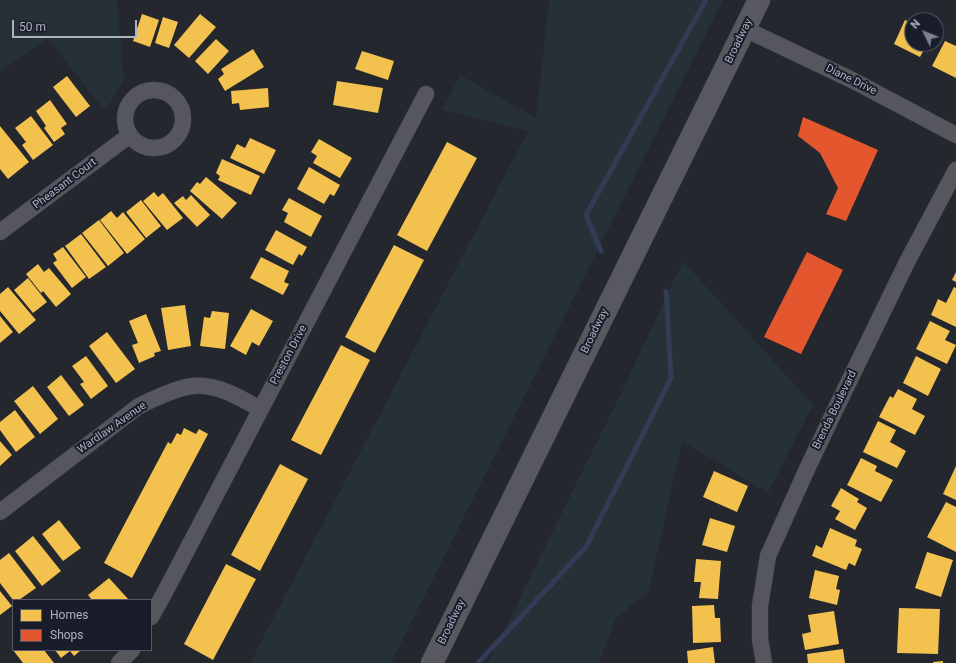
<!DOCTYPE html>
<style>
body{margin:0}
#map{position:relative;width:956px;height:663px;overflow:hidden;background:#25272f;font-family:Roboto,sans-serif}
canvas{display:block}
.legend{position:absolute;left:12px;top:599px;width:140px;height:52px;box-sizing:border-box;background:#191d29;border:1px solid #555866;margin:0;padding:5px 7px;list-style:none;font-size:12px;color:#aeb1c2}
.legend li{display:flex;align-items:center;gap:8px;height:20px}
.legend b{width:20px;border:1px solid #555866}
.north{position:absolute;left:904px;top:12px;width:40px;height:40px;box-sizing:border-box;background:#191d29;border:1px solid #555866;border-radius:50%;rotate:313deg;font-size:11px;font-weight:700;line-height:16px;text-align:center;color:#aeb1c2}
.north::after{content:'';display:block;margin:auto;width:14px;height:18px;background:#7e818f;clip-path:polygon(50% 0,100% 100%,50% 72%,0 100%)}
.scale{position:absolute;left:12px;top:20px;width:125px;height:18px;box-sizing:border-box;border:2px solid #aeb1c2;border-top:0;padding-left:5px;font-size:12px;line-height:14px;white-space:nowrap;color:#aeb1c2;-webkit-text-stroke:3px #191d29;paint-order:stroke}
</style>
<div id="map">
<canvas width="956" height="663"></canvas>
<ul class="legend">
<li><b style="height:11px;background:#f2c14e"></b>Homes</li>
<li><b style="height:11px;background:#e4572e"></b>Shops</li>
</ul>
<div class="north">N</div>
<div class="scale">50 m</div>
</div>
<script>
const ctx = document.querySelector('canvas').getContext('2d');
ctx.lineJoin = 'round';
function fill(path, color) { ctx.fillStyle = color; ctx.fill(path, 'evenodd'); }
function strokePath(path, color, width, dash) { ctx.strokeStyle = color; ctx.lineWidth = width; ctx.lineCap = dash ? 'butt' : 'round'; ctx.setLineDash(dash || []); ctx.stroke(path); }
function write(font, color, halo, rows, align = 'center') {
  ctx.font = font + ' Roboto,sans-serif'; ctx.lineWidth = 4; ctx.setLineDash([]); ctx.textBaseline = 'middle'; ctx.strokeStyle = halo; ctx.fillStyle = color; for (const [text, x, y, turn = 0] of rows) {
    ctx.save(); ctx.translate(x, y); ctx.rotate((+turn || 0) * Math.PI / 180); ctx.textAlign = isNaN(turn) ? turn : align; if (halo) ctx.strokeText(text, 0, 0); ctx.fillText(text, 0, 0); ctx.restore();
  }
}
fill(new Path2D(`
 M 0,0 L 117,0 L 124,81 L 105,111 L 48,38 L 0,72 Z
 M 549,0 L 723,0 L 391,663 L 250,663 L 528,131 L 442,110 L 460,75 L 536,118 Z
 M 683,261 L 813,405 L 768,493 L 682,441 L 649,591 L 616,618 L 599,663 L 488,663 L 623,389 Z`), '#253137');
fill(new Path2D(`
 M 142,14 L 159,20 L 150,47 L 133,41 Z
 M 200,14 L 216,27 L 189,58 L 174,45 Z
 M 163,17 L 178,22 L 169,48 L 155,43 Z
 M 905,20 L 912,23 L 912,44 L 927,44 L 920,57 L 894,44 Z
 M 216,39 L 229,51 L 208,74 L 195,61 Z
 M 945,41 L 956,46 L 956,78 L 932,66 Z
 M 253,49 L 264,67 L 225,91 L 218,79 L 224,74 L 221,69 Z
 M 362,51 L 394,61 L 388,80 L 355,69 Z
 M 67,76 L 90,106 L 76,117 L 53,87 Z
 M 337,81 L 383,88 L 378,113 L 333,105 Z
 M 268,88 L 269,107 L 240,110 L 239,103 L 232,104 L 231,91 Z
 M 50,100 L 67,124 L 61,128 L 65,134 L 54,142 L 44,128 L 46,126 L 36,111 Z
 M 31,116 L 53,145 L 33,160 L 22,145 L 26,142 L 15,128 Z
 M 0,126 L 29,162 L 8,179 L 0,169 Z
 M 250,138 L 276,150 L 264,174 L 230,158 L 237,144 L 245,148 Z
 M 319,139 L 352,158 L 340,178 L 313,163 L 317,156 L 311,152 Z
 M 447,142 L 477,158 L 427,251 L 397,235 Z
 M 222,159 L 260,176 L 251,195 L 218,180 L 220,176 L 216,173 Z
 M 309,167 L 340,185 L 334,196 L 330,194 L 324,204 L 297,189 Z
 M 206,177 L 237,203 L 222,219 L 190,191 L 197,182 L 200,184 Z
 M 154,192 L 158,197 L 163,193 L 183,218 L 167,230 L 143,201 Z
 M 191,195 L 210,215 L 197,227 L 174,203 L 183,196 L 186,200 Z
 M 289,198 L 322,216 L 311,237 L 284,222 L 288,213 L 282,210 Z
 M 141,200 L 161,226 L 146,238 L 126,212 Z
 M 111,211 L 117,218 L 123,212 L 145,239 L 127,254 L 100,220 Z
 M 99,220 L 124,253 L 108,266 L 82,233 Z
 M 276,230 L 307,247 L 302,256 L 299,254 L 293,265 L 265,250 Z
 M 81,234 L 106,267 L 89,279 L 65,246 Z
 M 394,245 L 424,260 L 375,353 L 345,337 Z
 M 63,247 L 86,277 L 72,288 L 53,263 L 57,260 L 53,254 Z
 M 261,257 L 289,271 L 284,282 L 289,284 L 283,295 L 250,278 Z
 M 38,264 L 44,272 L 49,268 L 71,294 L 56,307 L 43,291 L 41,293 L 26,274 Z
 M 956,272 L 956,282 L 952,280 Z
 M 28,278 L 47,302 L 33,313 L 14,290 Z
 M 8,287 L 36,320 L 19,334 L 0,311 L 0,294 Z
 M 954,287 L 956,288 L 956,327 L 931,315 L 938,299 L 946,303 Z
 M 185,305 L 191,346 L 168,350 L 161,308 Z
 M 251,309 L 273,321 L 259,346 L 252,342 L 246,355 L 230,346 Z
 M 212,311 L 229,313 L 225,349 L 200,346 L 204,317 L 210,318 Z
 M 146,314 L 161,351 L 154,353 L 155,356 L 139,363 L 132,345 L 138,343 L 129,321 Z
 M 0,316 L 13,332 L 0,343 Z
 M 930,321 L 950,331 L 945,340 L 956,345 L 947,364 L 916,349 Z
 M 107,332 L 135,369 L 116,383 L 89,346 Z
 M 341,345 L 370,360 L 321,455 L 291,440 Z
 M 86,356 L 108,386 L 91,399 L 80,384 L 84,382 L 72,366 Z
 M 916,356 L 941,369 L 928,396 L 903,383 Z
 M 61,375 L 84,405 L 69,416 L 47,387 Z
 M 33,386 L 58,419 L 40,434 L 14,401 Z
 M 898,389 L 917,399 L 912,409 L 925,416 L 915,435 L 879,417 L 890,396 L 893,398 Z
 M 15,410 L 35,437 L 16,452 L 0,430 L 0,422 Z
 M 878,421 L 896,430 L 890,442 L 906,451 L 897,468 L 863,452 Z
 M 184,428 L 196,434 L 199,429 L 208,434 L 132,578 L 104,563 L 168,442 L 171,444 L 177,433 L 181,435 Z
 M 0,441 L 12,455 L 0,466 Z
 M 861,458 L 877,466 L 875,471 L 893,480 L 881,502 L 847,485 Z
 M 280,464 L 308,479 L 260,571 L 231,555 Z
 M 956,466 L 956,500 L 943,494 Z
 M 714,471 L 748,486 L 737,512 L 703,497 Z
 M 841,488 L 859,499 L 857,502 L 867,508 L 855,530 L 835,519 L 840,511 L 831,506 Z
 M 946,502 L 956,507 L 956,552 L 927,537 Z
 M 710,518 L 735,526 L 727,552 L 702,545 Z
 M 59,520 L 81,548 L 63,561 L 42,534 Z
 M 830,528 L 857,540 L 855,546 L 862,549 L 855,566 L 849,563 L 846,570 L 812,556 L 816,545 L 822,548 Z
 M 33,536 L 61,571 L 42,586 L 15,551 Z
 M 927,552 L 953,560 L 941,597 L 915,588 Z
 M 9,553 L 36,588 L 19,600 L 13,600 L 0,583 L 0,560 Z
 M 696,559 L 721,561 L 718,599 L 699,598 L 701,582 L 694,582 Z
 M 226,564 L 256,579 L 213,660 L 184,644 Z
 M 815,570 L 839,576 L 836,589 L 840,590 L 837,605 L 809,598 Z
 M 109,578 L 129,600 L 92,600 L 88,595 Z
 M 0,591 L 12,606 L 0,615 Z
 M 714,605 L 715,618 L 720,618 L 721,642 L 693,643 L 692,606 Z
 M 899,608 L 940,609 L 938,654 L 897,653 Z
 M 834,611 L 839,644 L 805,650 L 802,634 L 811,632 L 808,615 Z
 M 713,647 L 715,663 L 688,663 L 687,651 Z
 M 843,649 L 845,663 L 808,663 L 807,654 Z
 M 13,650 L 44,650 L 54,663 L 23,663 Z
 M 55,650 L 81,650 L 74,656 L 70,651 L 61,658 Z
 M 943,661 L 943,663 L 933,663 L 933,662 Z`), '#f2c14e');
fill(new Path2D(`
 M 803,117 L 878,150 L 846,221 L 826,214 L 838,188 L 820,153 L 798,136 Z
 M 807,252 L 843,270 L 801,354 L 764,337 Z`), '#e4572e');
strokePath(new Path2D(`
 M 601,251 L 586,215 L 706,0
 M 478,663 L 586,547 L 671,378 L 666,291`), '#343b56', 5);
const street = new Path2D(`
 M 745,29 L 854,81 L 956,135
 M125 119a29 29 0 1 1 58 0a29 29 0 1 1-58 0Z
 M 0,232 L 130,135
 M 0,512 L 139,406 C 153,399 179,387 194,386 C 218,384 241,398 260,409
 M 151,617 L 165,592 L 426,94
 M 119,663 L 132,650
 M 764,663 L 760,639 L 760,606 L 768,556 L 807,469 L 838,404 L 907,262 L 956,170`);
const primary = new Path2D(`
 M 432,663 L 759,0`);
strokePath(street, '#414249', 17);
strokePath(primary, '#42444c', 23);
strokePath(street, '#55565e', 16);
strokePath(primary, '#575860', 22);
write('11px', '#aeb1c2', '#191d29', [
 ["Broadway",739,41,-64],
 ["Diane Drive",851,80,26],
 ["Pheasant Court",65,184,-37],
 ["Broadway",595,331,-64],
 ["Preston Drive",289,355,-62],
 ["Brenda Boulevard",835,410,-64],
 ["Wardlaw Avenue",112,428,-35],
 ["Broadway",452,622,-64]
]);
</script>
